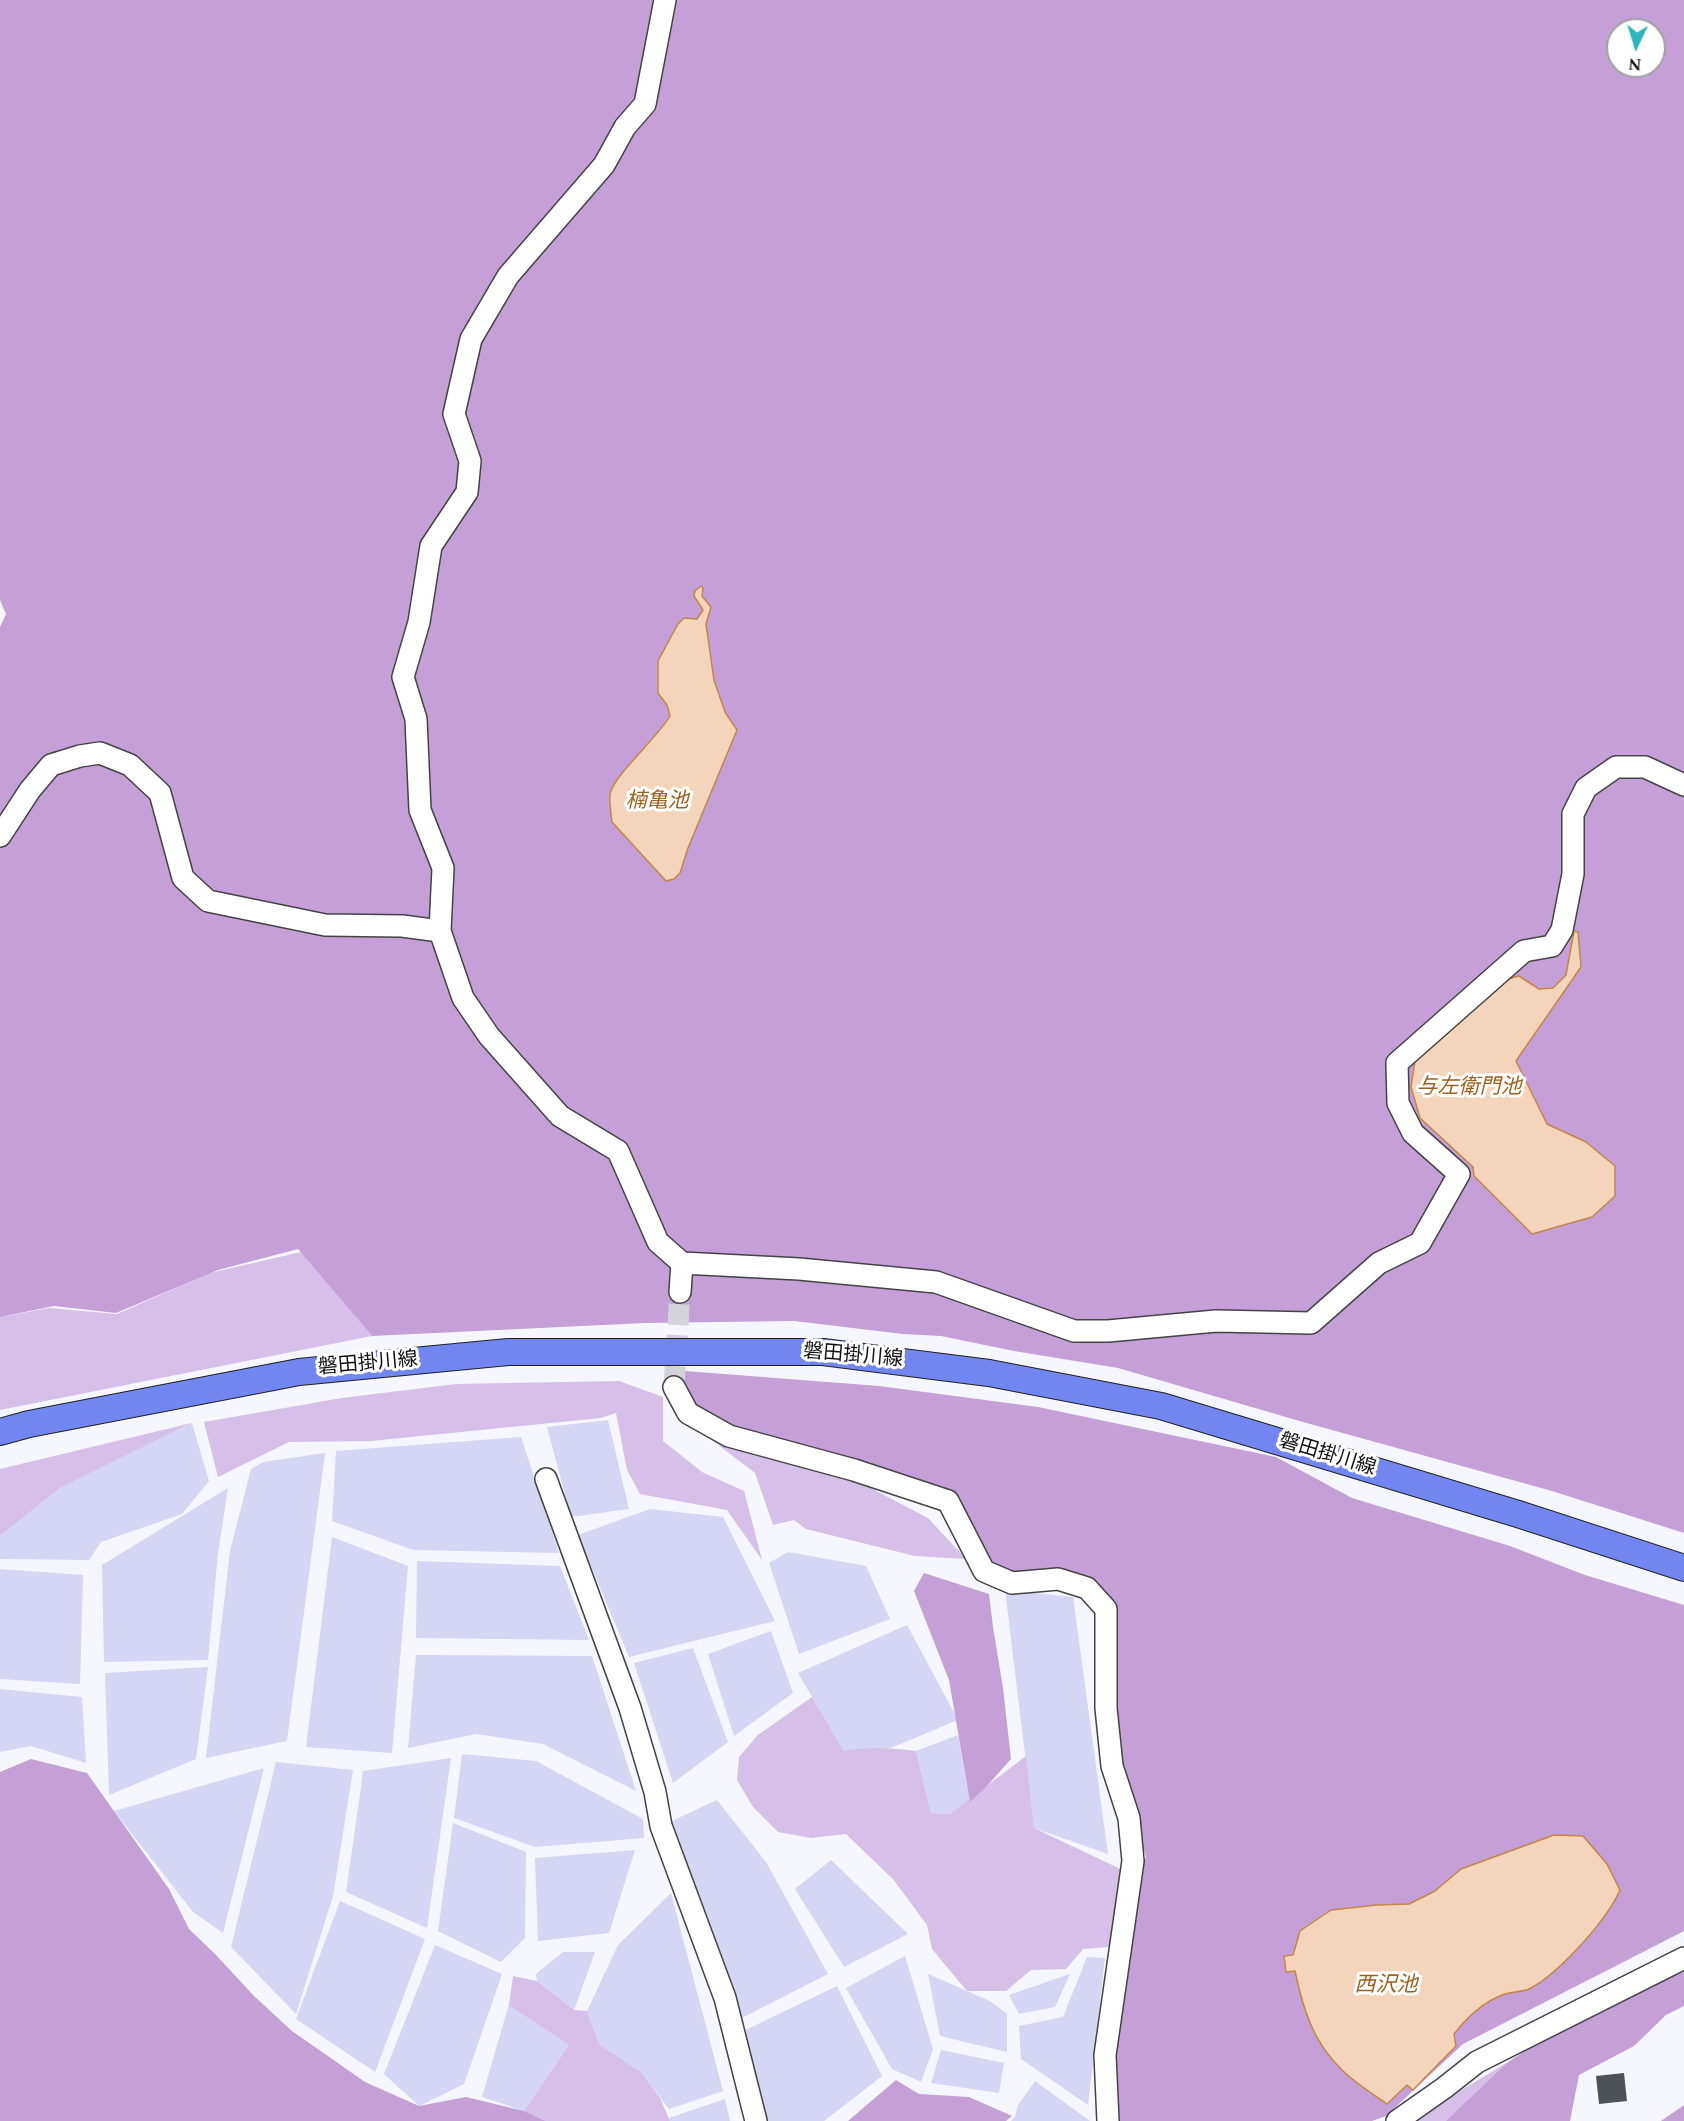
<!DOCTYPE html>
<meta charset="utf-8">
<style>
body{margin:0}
#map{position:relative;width:1684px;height:2121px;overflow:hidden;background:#f5f6fe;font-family:Spectral,serif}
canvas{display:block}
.north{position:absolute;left:1606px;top:18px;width:60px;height:60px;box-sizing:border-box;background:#fff;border:2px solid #a0a0a0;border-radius:50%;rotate:184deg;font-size:16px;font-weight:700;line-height:24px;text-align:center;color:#111}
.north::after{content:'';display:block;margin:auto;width:21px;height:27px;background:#2eb5bb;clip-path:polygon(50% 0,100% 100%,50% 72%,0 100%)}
</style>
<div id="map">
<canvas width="1684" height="2121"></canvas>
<div class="north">N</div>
</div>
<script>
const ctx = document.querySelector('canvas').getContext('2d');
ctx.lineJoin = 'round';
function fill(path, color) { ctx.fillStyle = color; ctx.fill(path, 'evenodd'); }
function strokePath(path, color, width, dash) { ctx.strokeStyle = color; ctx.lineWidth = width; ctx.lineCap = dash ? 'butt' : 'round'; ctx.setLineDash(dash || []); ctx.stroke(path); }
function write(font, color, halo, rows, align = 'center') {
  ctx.font = font + ' Spectral,"Noto Sans JP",serif'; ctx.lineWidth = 6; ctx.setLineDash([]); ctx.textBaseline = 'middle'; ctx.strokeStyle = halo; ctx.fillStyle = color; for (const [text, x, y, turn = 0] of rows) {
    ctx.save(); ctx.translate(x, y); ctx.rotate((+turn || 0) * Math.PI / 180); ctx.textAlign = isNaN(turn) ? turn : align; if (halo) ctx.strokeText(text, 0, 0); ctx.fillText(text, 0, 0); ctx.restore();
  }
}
fill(new Path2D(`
 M 608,1420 L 629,1509 L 571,1517 L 547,1427 Z
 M 192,1423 L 209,1481 L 182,1514 L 101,1542 L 89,1560 L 0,1559 L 0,1536 L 60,1488 Z
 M 521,1437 L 559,1553 L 413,1550 L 332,1521 L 336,1451 Z
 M 325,1453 L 287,1741 L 206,1758 L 230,1551 L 251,1469 L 263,1462 Z
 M 228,1488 L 218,1553 L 208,1660 L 104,1662 L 102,1565 Z
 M 650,1509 L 723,1517 L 775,1621 L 629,1657 L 578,1535 Z
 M 332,1537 L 408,1566 L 392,1753 L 306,1747 Z
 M 788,1552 L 866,1566 L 890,1619 L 799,1654 L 769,1563 Z
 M 417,1561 L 560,1566 L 589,1640 L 416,1638 Z
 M 0,1569 L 83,1575 L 80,1684 L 0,1679 Z
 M 1005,1590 L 1073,1597 L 1108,1854 L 1034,1828 Z
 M 907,1625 L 958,1720 L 891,1748 L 844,1751 L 798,1673 Z
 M 771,1631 L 793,1693 L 734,1736 L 708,1654 Z
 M 693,1648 L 728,1742 L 673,1783 L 634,1663 Z
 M 416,1655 L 592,1656 L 636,1791 L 543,1744 L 476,1734 L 408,1748 Z
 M 208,1667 L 196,1759 L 109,1795 L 105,1673 Z
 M 0,1689 L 82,1697 L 86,1763 L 31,1746 L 0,1752 Z
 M 958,1735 L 970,1802 L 950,1814 L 931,1813 L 916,1751 Z
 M 462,1754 L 536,1761 L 643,1819 L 644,1838 L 535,1847 L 454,1818 Z
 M 451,1758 L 427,1928 L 346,1892 L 361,1787 L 363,1771 Z
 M 276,1762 L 353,1770 L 333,1896 L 296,2014 L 231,1947 Z
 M 264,1768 L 223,1933 L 193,1912 L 114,1811 Z
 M 717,1800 L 766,1862 L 828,1974 L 732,2023 L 661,1826 Z
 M 453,1823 L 526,1852 L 525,1938 L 501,1962 L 438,1931 Z
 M 635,1850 L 609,1933 L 538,1941 L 535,1858 Z
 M 831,1860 L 908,1934 L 844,1967 L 795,1889 Z
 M 671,1893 L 723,2091 L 669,2109 L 641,2072 L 599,2044 L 587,2011 L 618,1945 Z
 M 340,1901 L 425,1939 L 375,2072 L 296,2019 Z
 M 435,1945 L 502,1974 L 464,2084 L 419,2106 L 384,2074 Z
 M 563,1952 L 595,1952 L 574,2010 L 537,1981 L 536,1974 Z
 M 905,1956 L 933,2049 L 921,2082 L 892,2069 L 846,1988 Z
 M 1087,1957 L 1105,1958 L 1088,2105 L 1021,2059 L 1019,2026 L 1063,2017 Z
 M 928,1974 L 990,2001 L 1007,2014 L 1007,2052 L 940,2036 Z
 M 1070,1974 L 1055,2007 L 1019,2014 L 1009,1995 Z
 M 837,1986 L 882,2076 L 824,2121 L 756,2121 L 735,2035 Z
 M 509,2004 L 569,2045 L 524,2111 L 482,2097 Z
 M 941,2050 L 1004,2063 L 999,2093 L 931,2083 Z
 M 1035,2081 L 1090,2121 L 1011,2121 L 1015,2117 L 1018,2105 Z
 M 725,2099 L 730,2121 L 670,2121 L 669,2118 Z`), '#d5d5f4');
fill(new Path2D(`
 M 301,1252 L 372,1336 L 0,1410 L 0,1317 L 49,1308 L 117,1314 L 210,1273 Z
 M 619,1381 L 663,1397 L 663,1441 L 702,1472 L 744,1491 L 762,1560 L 727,1510 L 640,1494 L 627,1470 L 616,1413 L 601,1418 L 371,1441 L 289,1442 L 218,1477 L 204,1422 L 342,1398 L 456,1384 Z
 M 192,1423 L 60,1488 L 0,1536 L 0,1469 Z
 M 704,1434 L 842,1473 L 928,1518 L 966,1559 L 915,1556 L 806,1529 L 794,1520 L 773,1525 L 755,1473 Z
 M 812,1697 L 844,1751 C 868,1746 892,1748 916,1751 L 931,1813 L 950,1814 L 1026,1756 L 1034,1828 L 1131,1874 L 1122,1946 L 1083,1949 L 1066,1969 L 1031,1970 L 1006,1991 L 967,1991 L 932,1949 L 927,1925 L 893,1879 L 846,1834 L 811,1838 L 778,1832 L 753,1807 L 737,1780 L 739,1757 L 758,1735 Z
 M 513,1976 L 537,1981 L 574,2010 L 587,2011 L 599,2044 L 641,2072 L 660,2098 L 670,2121 L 546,2121 L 524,2111 L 569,2045 L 509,2005 Z
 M 1508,2062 L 1453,2121 L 1410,2121 Z`), '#d6bfe8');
fill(new Path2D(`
 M 0,0 L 1684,0 L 1684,1533 L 1552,1491 L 1303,1422 L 1118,1368 L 1014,1351 L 941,1336 L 903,1334 L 794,1321 L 645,1323 L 372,1336 L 298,1249 L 218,1270 L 116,1313 L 54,1306 L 0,1317 L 0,627 L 6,614 L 0,600 ZM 1618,30 L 1654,30 L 1654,66 L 1618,66 Z
 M 672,1370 L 879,1386 L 1038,1407 L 1276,1457 L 1352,1498 L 1510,1546 L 1585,1575 L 1684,1605 L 1684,1931 L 1463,2044 L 1386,2116 L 1372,2121 L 1099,2121 L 1122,1946 L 1146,1856 L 1112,1766 L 1106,1609 L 1070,1583 L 984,1571 L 947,1501 L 688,1413 Z
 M 924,1573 L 989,1594 L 993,1627 L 1003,1688 L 1011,1759 L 987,1786 L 970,1802 L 949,1680 L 914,1591 Z
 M 31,1759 L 87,1773 L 169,1889 L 189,1929 L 216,1955 L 254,1996 L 292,2031 L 365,2082 L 419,2106 L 466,2097 L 524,2111 L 546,2121 L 0,2121 L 0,1772 Z
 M 1684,1972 L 1684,2006 L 1666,2015 L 1634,2046 L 1579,2075 L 1570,2121 L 1446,2121 L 1508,2062 L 1556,2031 L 1613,2002 Z
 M 896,2080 L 919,2094 L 969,2097 L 1012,2116 L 1006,2121 L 848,2121 Z
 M 1684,2105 L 1684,2121 L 1661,2121 Z`), '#c49fd8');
const water = new Path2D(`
 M 701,586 L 703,588 L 702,596 L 711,607 L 706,624 L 714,680 L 725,712 L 737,730 L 688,848 L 680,873 L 674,879 L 666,881 L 612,822 C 611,813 609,802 610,794 C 613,776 659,736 670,716 L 667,705 L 658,693 L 658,661 L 678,624 L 684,618 L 697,619 L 703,610 L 694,596 L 695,591 Z
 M 1574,931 L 1578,932 L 1581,967 L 1516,1061 L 1547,1124 L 1586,1142 L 1615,1166 L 1615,1196 L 1592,1217 L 1532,1234 L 1474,1176 L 1473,1167 L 1420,1118 L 1411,1087 L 1415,1061 L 1429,1036 L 1493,983 L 1519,976 L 1539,989 L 1553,988 L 1566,975 Z
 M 1554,1835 L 1583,1836 L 1607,1864 L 1620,1890 C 1607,1920 1560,1972 1531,1988 C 1522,1993 1509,1991 1500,1996 C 1482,2003 1466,2019 1454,2034 L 1456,2046 L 1413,2090 L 1407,2085 L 1387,2104 C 1372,2093 1355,2083 1342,2070 C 1313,2042 1303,2009 1295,1971 L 1286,1972 L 1284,1956 L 1293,1955 L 1300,1931 L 1331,1910 L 1377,1905 L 1409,1904 L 1435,1891 L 1461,1869 Z`);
fill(water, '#f4d5bb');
strokePath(water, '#c78546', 1.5);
fill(new Path2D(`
 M 1624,2073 L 1627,2101 L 1599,2104 L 1596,2076 Z`), '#4d5359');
strokePath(new Path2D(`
 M 674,1387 L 680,1292`), '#d3d4da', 21, [21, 10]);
const minor = new Path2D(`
 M 0,836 L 30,790 L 51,765 L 80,756 L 100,753 L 130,765 L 160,793 L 183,878 L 208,901 L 325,925 L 402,926 L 440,931 L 463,998 L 489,1036 L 560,1116 L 618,1151 L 658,1242 L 682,1263 L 680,1292
 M 440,931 L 443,868 L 420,810 L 416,719 L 403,677 L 419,622 L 431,546 L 467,492 L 470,461 L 454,414 L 471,339 L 508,276 L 604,165 L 625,127 L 645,104 L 665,0
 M 682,1263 L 799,1269 L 936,1282 L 1074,1331 L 1108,1331 L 1216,1321 L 1311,1323 L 1379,1263 L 1420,1243 L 1459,1174 L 1413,1133 L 1398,1103 L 1397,1063 L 1524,951 L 1552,946 L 1562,930 L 1573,874 L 1573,814 L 1586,788 L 1616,767 L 1645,767 L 1684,785
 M 674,1387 L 688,1413 L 729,1436 L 854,1470 L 948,1501 L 984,1571 L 1012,1583 L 1058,1579 L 1087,1588 L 1106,1609 L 1106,1708 L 1112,1766 L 1129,1818 L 1133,1861 L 1105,2055 L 1108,2121
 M 546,1479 L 630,1708 L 655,1792 L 661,1826 L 725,1998 L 756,2121
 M 1397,2121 L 1444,2088 L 1477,2062 L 1684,1958`);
const major = new Path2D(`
 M 0,1432 L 29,1424 L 299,1372 L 508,1352 L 823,1352 L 989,1373 L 1161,1406 L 1518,1514 L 1684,1568`);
strokePath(minor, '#444', 24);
strokePath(major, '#222', 28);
strokePath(minor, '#fff', 21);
strokePath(major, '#7286f2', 26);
write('20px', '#111', '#fff', [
 ["磐田掛川線",853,1357,5],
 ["磐田掛川線",368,1365,-5],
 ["磐田掛川線",1327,1456,17]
]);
write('italic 21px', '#9e611e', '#fff', [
 ["楠亀池",657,803],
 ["与左衛門池",1469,1089],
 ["西沢池",1386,1987]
]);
</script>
